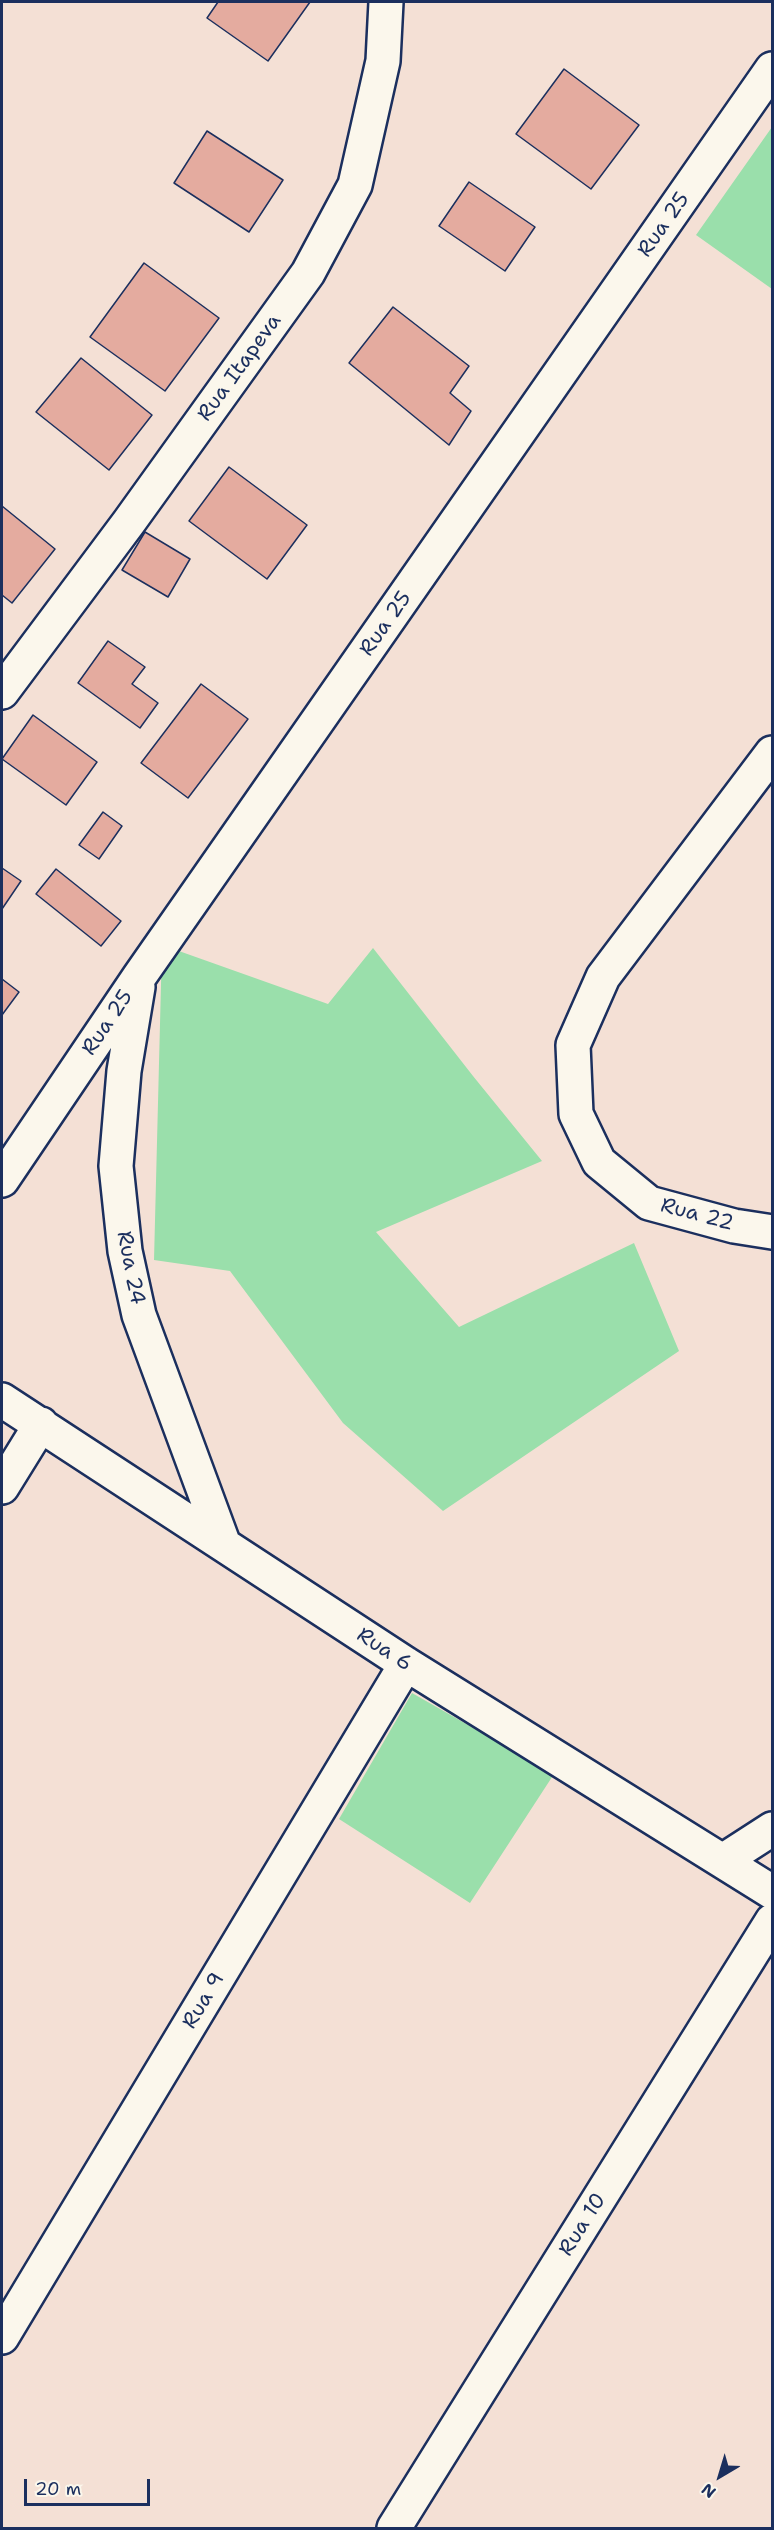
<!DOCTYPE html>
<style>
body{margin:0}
#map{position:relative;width:774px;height:2530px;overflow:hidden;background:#f4e0d5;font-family:"Shantell Sans",sans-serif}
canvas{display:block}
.frame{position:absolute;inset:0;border:3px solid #1b2f5e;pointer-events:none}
.north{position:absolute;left:690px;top:2446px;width:60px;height:60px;-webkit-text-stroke:4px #fbf7ec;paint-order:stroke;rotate:218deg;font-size:16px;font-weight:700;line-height:24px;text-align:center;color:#1b2f5e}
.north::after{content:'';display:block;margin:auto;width:21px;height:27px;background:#1b2f5e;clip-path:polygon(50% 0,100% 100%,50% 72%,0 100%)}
.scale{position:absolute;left:24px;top:2479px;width:126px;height:27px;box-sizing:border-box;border:3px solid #1b2f5e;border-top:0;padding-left:8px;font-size:18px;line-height:21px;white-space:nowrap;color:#1b2f5e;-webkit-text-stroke:4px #fbf7ec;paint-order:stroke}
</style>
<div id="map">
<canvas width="774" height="2530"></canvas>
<div class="frame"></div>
<div class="north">N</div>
<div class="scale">20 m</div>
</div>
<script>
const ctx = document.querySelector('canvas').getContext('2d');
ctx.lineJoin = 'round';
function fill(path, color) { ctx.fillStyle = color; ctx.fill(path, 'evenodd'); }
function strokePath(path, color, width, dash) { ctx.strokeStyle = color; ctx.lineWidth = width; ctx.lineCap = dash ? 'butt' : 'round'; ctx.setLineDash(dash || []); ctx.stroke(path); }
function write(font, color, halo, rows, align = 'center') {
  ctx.font = font + ' "Shantell Sans",sans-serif'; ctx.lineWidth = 6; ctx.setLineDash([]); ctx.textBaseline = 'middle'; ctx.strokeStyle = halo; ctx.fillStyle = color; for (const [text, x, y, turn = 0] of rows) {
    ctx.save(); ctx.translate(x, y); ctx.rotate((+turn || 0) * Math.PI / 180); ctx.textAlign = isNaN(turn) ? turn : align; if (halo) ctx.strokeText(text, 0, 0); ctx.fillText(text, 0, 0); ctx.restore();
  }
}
fill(new Path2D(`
 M 772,127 L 772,289 L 696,235 Z
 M 162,945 L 328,1004 L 373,948 L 473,1076 L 542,1161 L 376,1232 L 459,1327 L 634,1243 L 679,1351 L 443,1511 L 343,1423 L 230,1271 L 154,1260 Z
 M 412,1693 L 554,1774 L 470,1903 L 339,1819 Z`), '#9adfab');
const building = new Path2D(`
 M 218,2 L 310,2 L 268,61 L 207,18 Z
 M 564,69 L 639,125 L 591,189 L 516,134 Z
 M 207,131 L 283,180 L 249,232 L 174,183 Z
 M 469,182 L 535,227 L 505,271 L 439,226 Z
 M 144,263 L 219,318 L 165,391 L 90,337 Z
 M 393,307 L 469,366 L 450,393 L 471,411 L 449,445 L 349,363 Z
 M 81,358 L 152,415 L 109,470 L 36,412 Z
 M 229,467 L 307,525 L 267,579 L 189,521 Z
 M 2,506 L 55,549 L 12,603 L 2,595 Z
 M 145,532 L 190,559 L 168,597 L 122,570 Z
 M 108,641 L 145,667 L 132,684 L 158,703 L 140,728 L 78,683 Z
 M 201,684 L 248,719 L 188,798 L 141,763 Z
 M 33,715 L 97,762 L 66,805 L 2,759 Z
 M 103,812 L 122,826 L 99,859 L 79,845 Z
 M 2,868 L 21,881 L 2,909 Z
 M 56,869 L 121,921 L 101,946 L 36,894 Z
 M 2,979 L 19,992 L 2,1015 Z`);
fill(building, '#e4ab9f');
strokePath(building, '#1b2f5e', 1.5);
const minor = new Path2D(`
 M 2,692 L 129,522 L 308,273 L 355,185 L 383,61 L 386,2
 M 772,753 L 603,977 L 573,1045 L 576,1114 L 599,1162 L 649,1203 L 734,1226 L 772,1232
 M 138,987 L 124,1071 L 116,1166 L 125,1251 L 139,1315 L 224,1545
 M 2,1180 L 139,977 L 772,69
 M 2,1400 L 406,1664 L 772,1892
 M 2,1487 L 41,1424
 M 724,1860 L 772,1829
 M 2,2337 L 406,1664
 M 394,2528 L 772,1921`);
strokePath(minor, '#1b2f5e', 38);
strokePath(minor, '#fbf7ec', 33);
write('21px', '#1b2f5e', '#fbf7ec', [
 ["Rua 25",664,225,-55],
 ["Rua Itapeva",240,368,-54],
 ["Rua 25",386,624,-55],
 ["Rua 25",108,1023,-56],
 ["Rua 22",697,1215,15],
 ["Rua 24",130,1268,79],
 ["Rua 6",384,1650,33],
 ["Rua 9",204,2001,-59],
 ["Rua 10",583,2225,-58]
]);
</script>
